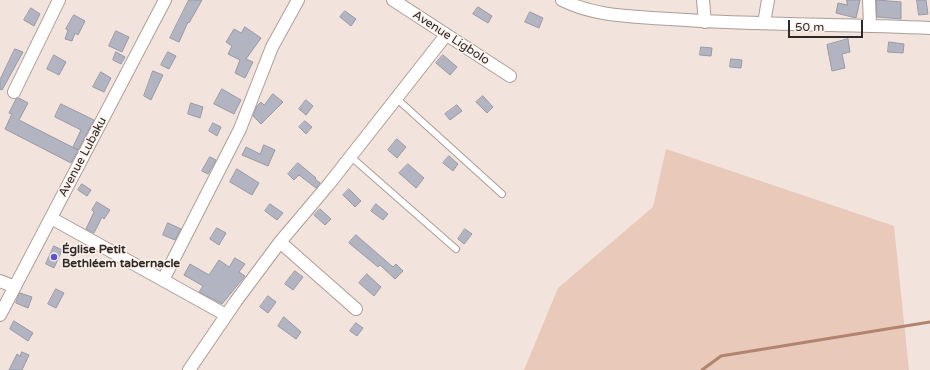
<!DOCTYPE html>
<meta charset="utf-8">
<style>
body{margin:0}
#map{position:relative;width:930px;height:370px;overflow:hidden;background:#f2e4dd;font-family:"Varela Round",sans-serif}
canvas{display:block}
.scale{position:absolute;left:788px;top:20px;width:75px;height:18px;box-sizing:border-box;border:2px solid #2e2826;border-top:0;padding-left:5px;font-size:12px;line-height:14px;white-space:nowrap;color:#2e2826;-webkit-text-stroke:3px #fdf2ec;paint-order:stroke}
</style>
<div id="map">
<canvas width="930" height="370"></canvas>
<div class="scale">50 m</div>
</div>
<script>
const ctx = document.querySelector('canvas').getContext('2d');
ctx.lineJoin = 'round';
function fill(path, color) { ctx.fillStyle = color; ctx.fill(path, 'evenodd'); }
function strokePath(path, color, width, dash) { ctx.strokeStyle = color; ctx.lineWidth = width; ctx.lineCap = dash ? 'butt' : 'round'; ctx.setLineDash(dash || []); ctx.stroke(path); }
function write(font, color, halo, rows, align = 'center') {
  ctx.font = font + ' "Varela Round",sans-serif'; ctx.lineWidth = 3; ctx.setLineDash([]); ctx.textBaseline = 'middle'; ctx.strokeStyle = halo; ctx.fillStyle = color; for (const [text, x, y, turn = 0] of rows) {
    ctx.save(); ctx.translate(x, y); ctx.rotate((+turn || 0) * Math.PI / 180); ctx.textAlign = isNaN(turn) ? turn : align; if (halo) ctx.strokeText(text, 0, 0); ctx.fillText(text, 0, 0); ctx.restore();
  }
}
fill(new Path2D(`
 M 666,149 L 894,226 L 909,370 L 524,370 L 558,288 L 653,207 Z`), '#e9c9ba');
strokePath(new Path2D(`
 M 702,370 L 721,356 L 930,322`), '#b2846f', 3);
const building = new Path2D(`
 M 189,0 L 202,0 L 189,23 L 188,22 L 179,42 L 170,38 Z
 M 847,0 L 860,0 L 856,18 L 836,13 L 838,3 L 847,5 Z
 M 877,0 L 901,2 L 901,19 L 877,17 Z
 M 917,0 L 926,0 L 928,14 L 919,15 Z
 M 478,7 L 492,16 L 488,23 L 473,14 Z
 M 31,8 L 40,14 L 34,26 L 24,20 Z
 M 345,11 L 356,19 L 351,26 L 340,17 Z
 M 530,12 L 543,18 L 539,28 L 525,22 Z
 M 74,15 L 85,21 L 78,35 L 75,33 L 72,41 L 65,39 L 68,30 L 66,29 Z
 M 245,27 L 261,38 L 246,59 L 253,62 L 245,78 L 235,73 L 240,60 L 228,54 L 232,46 L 226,42 L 234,29 L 241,33 Z
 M 116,31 L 129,37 L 122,52 L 109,46 Z
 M 848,39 L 850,52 L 842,54 L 845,68 L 832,71 L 827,45 Z
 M 889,42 L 904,44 L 903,53 L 888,52 Z
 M 701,47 L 712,48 L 711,56 L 700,55 Z
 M 15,49 L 23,52 L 2,90 L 0,89 L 0,80 Z
 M 116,52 L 125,57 L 121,64 L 113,60 Z
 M 168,52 L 176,56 L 169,69 L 161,65 Z
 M 54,55 L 66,62 L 59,75 L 47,69 Z
 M 443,55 L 457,67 L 450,75 L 436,63 Z
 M 731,59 L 742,60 L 741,68 L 730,67 Z
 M 153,71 L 163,75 L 151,100 L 144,96 Z
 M 101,72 L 111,78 L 104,92 L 93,87 Z
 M 222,89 L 241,100 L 234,114 L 214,104 Z
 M 273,94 L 283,102 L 261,124 L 253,116 L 257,106 L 261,102 L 264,105 Z
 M 483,96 L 493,107 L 487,113 L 476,102 Z
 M 19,98 L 28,103 L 19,120 L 78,150 L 71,163 L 5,129 L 12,114 L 9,113 L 16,99 Z
 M 306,100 L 313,106 L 306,115 L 299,109 Z
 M 191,103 L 203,107 L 200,118 L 188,114 Z
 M 61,104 L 94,120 L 78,150 L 73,147 L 81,130 L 55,117 Z
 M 457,105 L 462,111 L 450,120 L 445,114 Z
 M 305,121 L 312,127 L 306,134 L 299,127 Z
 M 213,123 L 221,127 L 217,136 L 209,131 Z
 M 397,139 L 406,147 L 397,158 L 388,150 Z
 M 264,145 L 275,150 L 268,166 L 242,155 L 246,147 L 260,154 Z
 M 449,156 L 458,164 L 453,171 L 443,163 Z
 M 210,157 L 216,160 L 208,174 L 202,171 Z
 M 298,163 L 316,178 L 315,179 L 320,183 L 316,188 L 299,175 L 294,180 L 288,174 Z
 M 408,164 L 424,178 L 416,188 L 399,173 Z
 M 237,169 L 259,183 L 252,195 L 230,182 Z
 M 82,184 L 91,190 L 87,196 L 78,190 Z
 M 349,189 L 361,201 L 355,207 L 343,195 Z
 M 97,202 L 110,210 L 104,219 L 102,217 L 94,233 L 86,229 L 94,212 L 92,210 Z
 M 270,204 L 283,213 L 277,220 L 265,211 Z
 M 376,204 L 388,214 L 383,220 L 371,211 Z
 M 320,209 L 331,219 L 325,225 L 314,215 Z
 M 168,223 L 181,229 L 175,240 L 163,235 Z
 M 217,228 L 226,233 L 219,245 L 210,239 Z
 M 465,229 L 472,234 L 464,244 L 458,239 Z
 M 356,235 L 393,267 L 396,264 L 403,271 L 395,279 L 380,265 L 378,267 L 349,243 Z
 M 54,246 L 62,250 L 54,268 L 46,264 Z
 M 235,258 L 245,264 L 239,272 L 245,276 L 222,304 L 199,292 L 203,286 L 184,275 L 190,264 L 209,275 L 219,260 L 229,267 Z
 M 295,271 L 303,277 L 293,290 L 285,284 Z
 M 367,274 L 381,287 L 374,296 L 359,283 Z
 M 56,289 L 64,293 L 56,308 L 48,304 Z
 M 20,293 L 32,297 L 28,308 L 16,303 Z
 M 268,296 L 276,302 L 268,313 L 260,307 Z
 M 284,317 L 301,332 L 296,339 L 278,326 Z
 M 14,321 L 33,333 L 28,341 L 10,329 Z
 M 356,323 L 363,328 L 357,336 L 350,331 Z
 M 22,352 L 29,355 L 22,370 L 9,370 L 17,354 L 20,356 Z`);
fill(building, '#b2b4c1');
strokePath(building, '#9899a5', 1);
const service = new Path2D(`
 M 396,98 L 502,194
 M 350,156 L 456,249`);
const minor = new Path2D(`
 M 393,0 L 510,76
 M 562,0 C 596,17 632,16 669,19 C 756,25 843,24 930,28
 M 703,0 L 705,22
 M 869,0 L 870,25
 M 764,23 L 768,0
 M 14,92 L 59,0
 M 51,218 L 226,315
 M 280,242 L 356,309
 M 163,280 L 240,129 L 272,47 L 298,0
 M 0,281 L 15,287
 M 0,315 L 165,0
 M 189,370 L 236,301 L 280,242 L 329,184 L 446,35`);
strokePath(service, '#ab9e97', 8);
strokePath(minor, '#ab9e97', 14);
strokePath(service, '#fff', 6);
strokePath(minor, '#fff', 12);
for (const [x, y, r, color] of [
 [54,257,4,"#5a53cb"]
]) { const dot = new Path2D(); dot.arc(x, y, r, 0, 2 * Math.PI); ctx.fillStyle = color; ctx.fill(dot); strokePath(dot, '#fdf2ec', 1.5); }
write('12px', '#2e2826', '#fdf2ec', [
 ["Avenue Ligbolo",451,38,33],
 ["Avenue Lubaku",83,157,-62]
]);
write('bold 12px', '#2e2826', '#fdf2ec', [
 ["Église Petit",62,250],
 ["Bethléem tabernacle",62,264]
], 'left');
</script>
